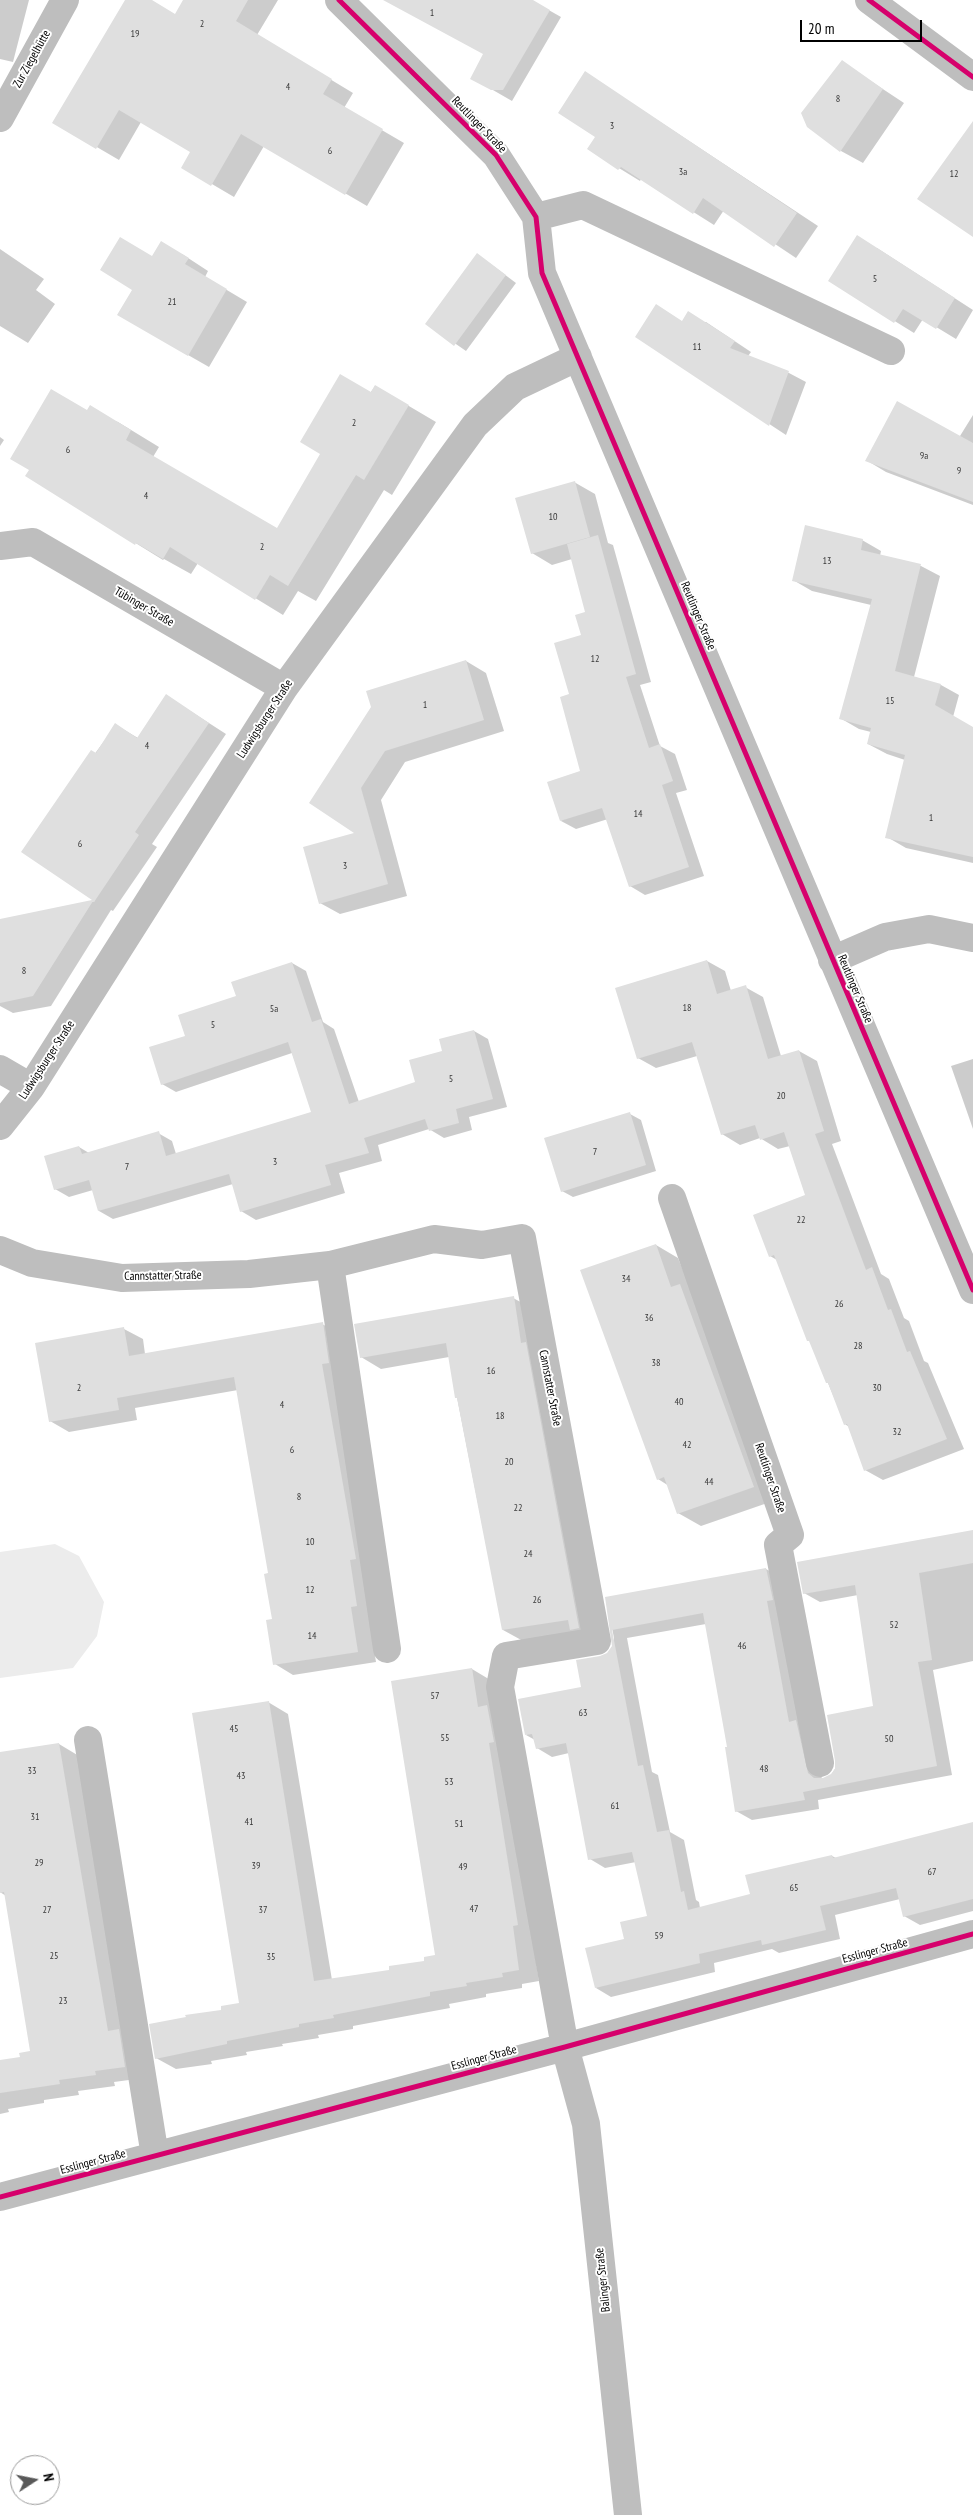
<!DOCTYPE html>
<meta charset="utf-8">
<style>
body{margin:0}
#map{position:relative;width:973px;height:2515px;overflow:hidden;background:#fff;font-family:"PT Sans Narrow",sans-serif}
canvas{display:block}
.north{position:absolute;left:10px;top:2455px;width:50px;height:50px;box-sizing:border-box;background:#fff;border:1px solid #999;border-radius:50%;rotate:79deg;font-size:14px;font-weight:700;line-height:20px;text-align:center;color:#000}
.north::after{content:'';display:block;margin:auto;width:18px;height:22px;background:#595959;clip-path:polygon(50% 0,100% 100%,50% 72%,0 100%)}
.scale{position:absolute;left:800px;top:20px;width:122px;height:22px;box-sizing:border-box;border:2px solid #000;border-top:0;padding-left:6px;font-size:15px;line-height:18px;white-space:nowrap;color:#000;-webkit-text-stroke:4px #fff;paint-order:stroke}
</style>
<div id="map">
<canvas width="973" height="2515"></canvas>
<div class="north">N</div>
<div class="scale">20 m</div>
</div>
<script>
const ctx = document.querySelector('canvas').getContext('2d');
ctx.lineJoin = 'round';
function fill(path, color) { ctx.fillStyle = color; ctx.fill(path, 'evenodd'); }
function strokePath(path, color, width, dash) { ctx.strokeStyle = color; ctx.lineWidth = width; ctx.lineCap = dash ? 'butt' : 'round'; ctx.setLineDash(dash || []); ctx.stroke(path); }
function write(font, color, halo, rows, align = 'center') {
  ctx.font = font + ' "PT Sans Narrow",sans-serif'; ctx.lineWidth = 4; ctx.setLineDash([]); ctx.textBaseline = 'middle'; ctx.strokeStyle = halo; ctx.fillStyle = color; for (const [text, x, y, turn = 0] of rows) {
    ctx.save(); ctx.translate(x, y); ctx.rotate((+turn || 0) * Math.PI / 180); ctx.textAlign = isNaN(turn) ? turn : align; if (halo) ctx.strokeText(text, 0, 0); ctx.fillText(text, 0, 0); ctx.restore();
  }
}
fill(new Path2D(`
 M 55,1544 L 79,1556 L 104,1602 L 97,1636 L 73,1668 L 0,1678 L 0,1552 Z`), '#ececec');
fill(new Path2D(`
 M 0,0 L 29,0 L 13,62 L 0,59 Z
 M 185,0 L 278,0 L 257,35 L 353,93 L 344,108 L 404,143 L 367,206 L 264,146 L 234,197 L 183,167 L 192,151 L 141,122 L 119,160 L 54,122 L 172,24 Z
 M 385,0 L 531,0 L 561,17 L 512,101 L 472,78 L 485,54 Z
 M 842,62 L 904,103 L 863,163 L 841,151 Z
 M 586,73 L 818,226 L 796,258 L 724,210 L 714,225 L 641,179 L 640,181 L 588,149 L 596,137 Z
 M 877,248 L 973,310 L 956,339 L 923,319 L 914,333 L 830,281 Z
 M 0,249 L 44,279 L 36,290 L 55,304 L 28,343 L 0,326 Z
 M 182,254 L 208,271 L 205,277 L 247,302 L 209,367 L 188,355 L 134,289 L 153,258 Z
 M 488,262 L 516,283 L 466,351 L 427,324 Z
 M 683,322 L 706,322 L 751,352 L 748,356 L 789,373 L 806,382 L 786,435 L 637,337 Z
 M 375,386 L 436,422 L 392,495 L 384,490 L 316,601 L 298,591 L 283,615 L 198,563 L 191,574 L 164,559 L 163,560 L 27,476 L 87,412 L 118,422 L 159,447 L 153,457 L 277,529 Z
 M 973,415 L 973,505 L 886,472 L 866,460 L 960,436 Z
 M 0,437 L 4,440 L 0,446 Z
 M 574,482 L 595,494 L 608,543 L 613,545 L 651,682 L 640,685 L 660,746 L 675,754 L 687,790 L 676,793 L 704,876 L 645,895 L 630,886 L 608,819 L 576,829 L 561,821 L 581,772 L 571,695 L 586,613 L 572,559 L 552,565 L 532,553 Z
 M 862,540 L 881,551 L 880,556 L 921,566 L 940,576 L 914,677 L 941,685 L 959,695 L 953,717 L 973,728 L 973,863 L 906,848 L 887,837 L 905,760 L 887,754 L 868,744 L 871,732 L 859,729 L 840,718 L 871,605 L 812,591 L 793,580 Z
 M 466,661 L 486,673 L 504,731 L 405,762 L 381,800 L 407,896 L 340,914 L 320,903 L 357,833 L 310,803 Z
 M 167,696 L 226,734 L 152,844 L 157,847 L 113,911 L 111,910 L 51,1006 L 13,1013 L 0,1006 L 0,921 L 95,901 L 23,851 L 116,725 L 138,738 Z
 M 707,961 L 725,971 L 731,991 L 745,987 L 763,997 L 781,1056 L 799,1051 L 817,1061 L 841,1141 L 832,1144 L 881,1274 L 889,1279 L 904,1318 L 909,1321 L 924,1361 L 928,1363 L 964,1449 L 883,1480 L 865,1470 L 849,1427 L 845,1424 L 777,1260 L 770,1256 L 806,1196 L 790,1146 L 778,1149 L 760,1138 L 740,1145 L 722,1134 L 697,1056 L 656,1068 L 638,1058 Z
 M 292,963 L 306,971 L 323,1022 L 334,1029 L 359,1102 L 416,1083 L 444,1051 L 474,1031 L 488,1039 L 507,1107 L 469,1117 L 472,1130 L 444,1138 L 429,1129 L 378,1145 L 382,1161 L 339,1173 L 345,1193 L 256,1220 L 241,1211 L 233,1184 L 113,1219 L 99,1211 L 93,1190 L 69,1197 L 55,1189 L 79,1147 L 89,1153 L 158,1133 L 172,1141 L 176,1154 L 313,1113 L 292,1053 L 176,1092 L 162,1084 L 186,1036 L 238,997 Z
 M 973,1059 L 973,1129 L 951,1066 Z
 M 630,1114 L 641,1120 L 656,1171 L 573,1197 L 562,1191 Z
 M 656,1245 L 678,1258 L 776,1500 L 701,1526 L 678,1513 L 669,1486 L 658,1479 Z
 M 513,1298 L 534,1309 L 598,1639 L 523,1641 L 503,1630 L 449,1357 L 381,1369 L 361,1357 Z
 M 322,1324 L 341,1334 L 369,1617 L 376,1662 L 293,1675 L 275,1664 L 270,1574 L 238,1390 L 135,1408 L 137,1420 L 69,1432 L 50,1421 L 124,1329 L 143,1339 L 145,1354 Z
 M 973,1532 L 973,1661 L 933,1670 L 952,1775 L 818,1800 L 819,1809 L 752,1820 L 736,1811 L 729,1748 L 706,1624 L 627,1638 L 652,1772 L 658,1775 L 670,1832 L 684,1840 L 696,1900 L 699,1902 L 700,1908 L 751,1895 L 832,1856 L 836,1858 L 973,1824 L 973,1911 L 920,1925 L 904,1916 L 900,1899 L 835,1915 L 840,1939 L 779,1953 L 772,1949 L 714,1963 L 715,1972 L 611,1997 L 596,1988 L 626,1940 L 648,1917 L 636,1862 L 605,1868 L 590,1859 L 569,1753 L 552,1757 L 537,1748 L 535,1740 L 526,1735 L 583,1688 L 613,1647 L 614,1638 L 606,1598 L 766,1569 L 782,1578 L 822,1779 L 831,1775 L 874,1707 L 858,1595 L 820,1602 L 804,1593 Z
 M 472,1669 L 492,1681 L 539,1981 L 522,1984 L 522,1988 L 486,1994 L 486,1997 L 449,2004 L 450,2008 L 353,2026 L 353,2029 L 318,2035 L 319,2038 L 282,2044 L 283,2046 L 246,2052 L 247,2055 L 211,2061 L 212,2064 L 176,2069 L 156,2058 L 223,2011 L 240,2004 L 268,1702 L 288,1714 L 332,1980 L 390,1971 L 426,1962 L 436,1956 Z
 M 59,1744 L 79,1756 L 144,2078 L 114,2082 L 115,2086 L 78,2091 L 79,2095 L 44,2100 L 44,2103 L 8,2109 L 9,2112 L 0,2114 L 0,2061 L 21,2058 L 32,2052 L 6,1896 L 0,1892 L 0,1753 Z`), '#0003');
fill(new Path2D(`
 M 125,0 L 152,0 L 175,14 L 183,0 L 248,0 L 236,21 L 332,79 L 323,94 L 383,129 L 345,195 L 241,134 L 211,186 L 181,168 L 190,152 L 119,110 L 96,149 L 52,123 Z
 M 383,0 L 533,0 L 550,10 L 503,90 L 491,90 L 470,79 L 483,54 Z
 M 842,60 L 883,89 L 840,152 L 807,127 L 801,113 Z
 M 585,71 L 797,213 L 774,247 L 703,198 L 693,214 L 621,167 L 618,170 L 587,149 L 595,137 L 558,113 Z
 M 973,121 L 973,237 L 917,199 Z
 M 857,235 L 955,298 L 936,329 L 903,309 L 894,323 L 828,281 Z
 M 120,237 L 152,256 L 161,241 L 189,258 L 185,264 L 227,289 L 188,356 L 117,315 L 132,290 L 100,270 Z
 M 477,253 L 506,275 L 454,346 L 425,324 Z
 M 656,304 L 682,321 L 688,311 L 735,341 L 730,348 L 789,371 L 769,426 L 635,337 Z
 M 340,374 L 371,392 L 375,385 L 409,405 L 364,480 L 356,475 L 288,586 L 270,575 L 255,600 L 170,547 L 163,559 L 136,543 L 135,545 L 25,476 L 29,470 L 10,459 L 51,389 L 87,410 L 90,405 L 131,430 L 126,440 L 277,528 L 320,454 L 300,442 Z
 M 897,401 L 973,443 L 973,502 L 865,461 Z
 M 575,481 L 590,537 L 531,554 L 515,498 Z
 M 805,525 L 863,539 L 861,550 L 921,564 L 895,671 L 941,684 L 935,705 L 973,727 L 973,857 L 885,838 L 905,755 L 867,744 L 871,728 L 839,719 L 872,599 L 792,581 Z
 M 598,535 L 636,674 L 626,677 L 649,748 L 660,744 L 673,781 L 662,785 L 689,867 L 629,887 L 602,808 L 560,821 L 547,782 L 580,771 L 560,697 L 569,694 L 554,643 L 581,635 L 575,615 L 585,612 L 567,544 Z
 M 466,660 L 484,720 L 385,751 L 361,788 L 388,884 L 319,904 L 303,847 L 354,833 L 309,803 L 371,707 L 366,691 Z
 M 166,694 L 209,723 L 135,832 L 139,835 L 94,902 L 93,901 L 33,996 L 0,1003 L 0,919 L 92,900 L 21,852 L 91,750 L 96,753 L 115,723 L 137,738 Z
 M 707,960 L 717,994 L 746,985 L 768,1059 L 799,1050 L 824,1131 L 815,1134 L 866,1270 L 872,1267 L 888,1310 L 891,1309 L 907,1352 L 910,1351 L 947,1439 L 864,1471 L 847,1424 L 844,1425 L 828,1383 L 826,1383 L 809,1341 L 807,1341 L 774,1255 L 769,1257 L 753,1215 L 805,1195 L 784,1132 L 760,1140 L 755,1125 L 721,1135 L 692,1042 L 637,1059 L 615,988 Z
 M 292,962 L 312,1022 L 321,1019 L 349,1104 L 415,1082 L 409,1060 L 442,1051 L 439,1039 L 474,1030 L 493,1099 L 456,1109 L 459,1123 L 429,1131 L 425,1119 L 364,1138 L 369,1153 L 325,1165 L 331,1185 L 240,1212 L 229,1174 L 98,1211 L 89,1180 L 54,1190 L 44,1156 L 79,1146 L 82,1154 L 159,1131 L 166,1156 L 311,1112 L 288,1042 L 161,1085 L 149,1047 L 185,1036 L 178,1015 L 236,996 L 231,982 Z
 M 630,1112 L 646,1165 L 561,1192 L 544,1138 Z
 M 656,1244 L 671,1287 L 680,1284 L 754,1487 L 677,1514 L 664,1477 L 657,1480 L 580,1270 Z
 M 514,1296 L 521,1343 L 526,1342 L 579,1628 L 570,1630 L 568,1620 L 502,1630 L 457,1398 L 455,1398 L 446,1343 L 360,1358 L 354,1324 Z
 M 323,1322 L 329,1363 L 322,1364 L 356,1559 L 350,1560 L 357,1606 L 351,1607 L 358,1652 L 273,1665 L 266,1620 L 272,1619 L 264,1574 L 268,1573 L 234,1377 L 117,1398 L 119,1410 L 49,1422 L 35,1343 L 124,1327 L 129,1356 Z
 M 973,1530 L 973,1563 L 919,1573 L 932,1660 L 918,1662 L 937,1766 L 803,1792 L 805,1800 L 735,1812 L 725,1747 L 727,1747 L 703,1613 L 612,1630 L 638,1766 L 643,1765 L 657,1832 L 669,1830 L 681,1892 L 684,1891 L 688,1910 L 750,1894 L 745,1875 L 832,1855 L 833,1858 L 973,1822 L 973,1899 L 903,1917 L 896,1888 L 820,1906 L 826,1930 L 762,1945 L 761,1940 L 699,1954 L 700,1963 L 595,1988 L 585,1948 L 624,1939 L 620,1922 L 647,1916 L 632,1852 L 588,1860 L 566,1743 L 536,1749 L 532,1734 L 525,1735 L 518,1699 L 581,1687 L 576,1660 L 600,1656 L 607,1653 L 612,1646 L 605,1597 L 766,1568 L 773,1600 L 767,1601 L 789,1722 L 796,1720 L 808,1773 L 814,1778 L 823,1778 L 831,1774 L 835,1769 L 835,1761 L 827,1715 L 873,1706 L 855,1585 L 803,1594 L 797,1562 Z
 M 472,1668 L 478,1707 L 487,1705 L 494,1742 L 489,1743 L 518,1925 L 513,1926 L 519,1970 L 502,1973 L 503,1977 L 466,1983 L 467,1986 L 430,1992 L 430,1996 L 333,2015 L 334,2018 L 299,2024 L 299,2027 L 227,2041 L 227,2044 L 155,2059 L 149,2024 L 186,2017 L 185,2015 L 221,2010 L 221,2006 L 239,2003 L 192,1713 L 269,1701 L 314,1981 L 389,1970 L 389,1966 L 424,1961 L 424,1957 L 435,1955 L 391,1681 Z
 M 59,1743 L 108,2031 L 119,2029 L 125,2067 L 95,2071 L 96,2075 L 59,2080 L 60,2084 L 0,2093 L 0,2060 L 20,2057 L 19,2053 L 30,2051 L 4,1892 L 0,1893 L 0,1752 Z`), '#dfdfdf');
strokePath(new Path2D(`
 M 339,0 L 496,155 L 536,217 L 542,273 L 973,1290
 M 869,0 L 973,77
 M 0,118 L 65,0
 M 536,217 L 583,205 L 891,351
 M 0,546 L 33,542 L 284,688
 M 832,960 L 885,937 L 929,929 L 973,938
 M 0,1069 L 31,1087
 M 0,1126 L 31,1087 L 284,688 L 475,425 L 515,387 L 578,357
 M 672,1198 L 790,1535 L 778,1545 L 820,1763
 M 0,1250 L 32,1263 L 122,1278 L 249,1274 L 330,1265 L 434,1239 L 482,1245 L 522,1238 L 597,1641 L 506,1656 L 500,1687 L 565,2047 L 586,2124 L 628,2515
 M 330,1265 L 387,1649
 M 88,1740 L 155,2156
 M 0,2197 L 565,2047 L 973,1934`), '#bebebe', 28);
strokePath(new Path2D(`
 M 339,0 L 496,155 L 536,217 L 542,273 L 973,1290
 M 869,0 L 973,77
 M 0,2197 L 565,2047 L 973,1934`), '#d6006c', 5);
write('10px', '#383838', null, [
 ["1",432,13],
 ["2",202,24],
 ["19",135,34],
 ["4",288,87],
 ["8",838,99],
 ["3",612,126],
 ["6",330,151],
 ["3a",683,172],
 ["12",954,174],
 ["5",875,279],
 ["21",172,302],
 ["11",697,347],
 ["2",354,423],
 ["6",68,450],
 ["9a",924,456],
 ["9",959,471],
 ["4",146,496],
 ["10",553,517],
 ["2",262,547],
 ["13",827,561],
 ["12",595,659],
 ["15",890,701],
 ["1",425,705],
 ["4",147,746],
 ["14",638,814],
 ["1",931,818],
 ["6",80,844],
 ["3",345,866],
 ["8",24,971],
 ["18",687,1008],
 ["5a",274,1009],
 ["5",213,1025],
 ["5",451,1079],
 ["20",781,1096],
 ["7",595,1152],
 ["3",275,1162],
 ["7",127,1167],
 ["22",801,1220],
 ["34",626,1279],
 ["26",839,1304],
 ["36",649,1318],
 ["28",858,1346],
 ["38",656,1363],
 ["16",491,1371],
 ["2",79,1388],
 ["30",877,1388],
 ["40",679,1402],
 ["4",282,1405],
 ["18",500,1416],
 ["32",897,1432],
 ["42",687,1445],
 ["6",292,1450],
 ["20",509,1462],
 ["44",709,1482],
 ["8",299,1497],
 ["22",518,1508],
 ["10",310,1542],
 ["24",528,1554],
 ["12",310,1590],
 ["26",537,1600],
 ["52",894,1625],
 ["14",312,1636],
 ["46",742,1646],
 ["57",435,1696],
 ["63",583,1713],
 ["45",234,1729],
 ["55",445,1738],
 ["50",889,1739],
 ["48",764,1769],
 ["33",32,1771],
 ["43",241,1776],
 ["53",449,1782],
 ["61",615,1806],
 ["31",35,1817],
 ["41",249,1822],
 ["51",459,1824],
 ["29",39,1863],
 ["39",256,1866],
 ["49",463,1867],
 ["67",932,1872],
 ["65",794,1888],
 ["47",474,1909],
 ["27",47,1910],
 ["37",263,1910],
 ["59",659,1936],
 ["25",54,1956],
 ["35",271,1957],
 ["23",63,2001]
]);
write('12px', '#000', '#fff', [
 ["Zur Ziegelhütte",32,59,-61],
 ["Reutlinger Straße",479,125,46],
 ["Tübinger Straße",144,607,30],
 ["Reutlinger Straße",698,616,67],
 ["Ludwigsburger Straße",265,719,-57],
 ["Reutlinger Straße",855,989,67],
 ["Ludwigsburger Straße",47,1060,-57],
 ["Cannstatter Straße",163,1276,-1],
 ["Cannstatter Straße",550,1388,79],
 ["Reutlinger Straße",770,1478,71],
 ["Esslinger Straße",875,1951,-15],
 ["Esslinger Straße",484,2058,-15],
 ["Esslinger Straße",93,2162,-15],
 ["Balinger Straße",603,2280,-96]
]);
</script>
